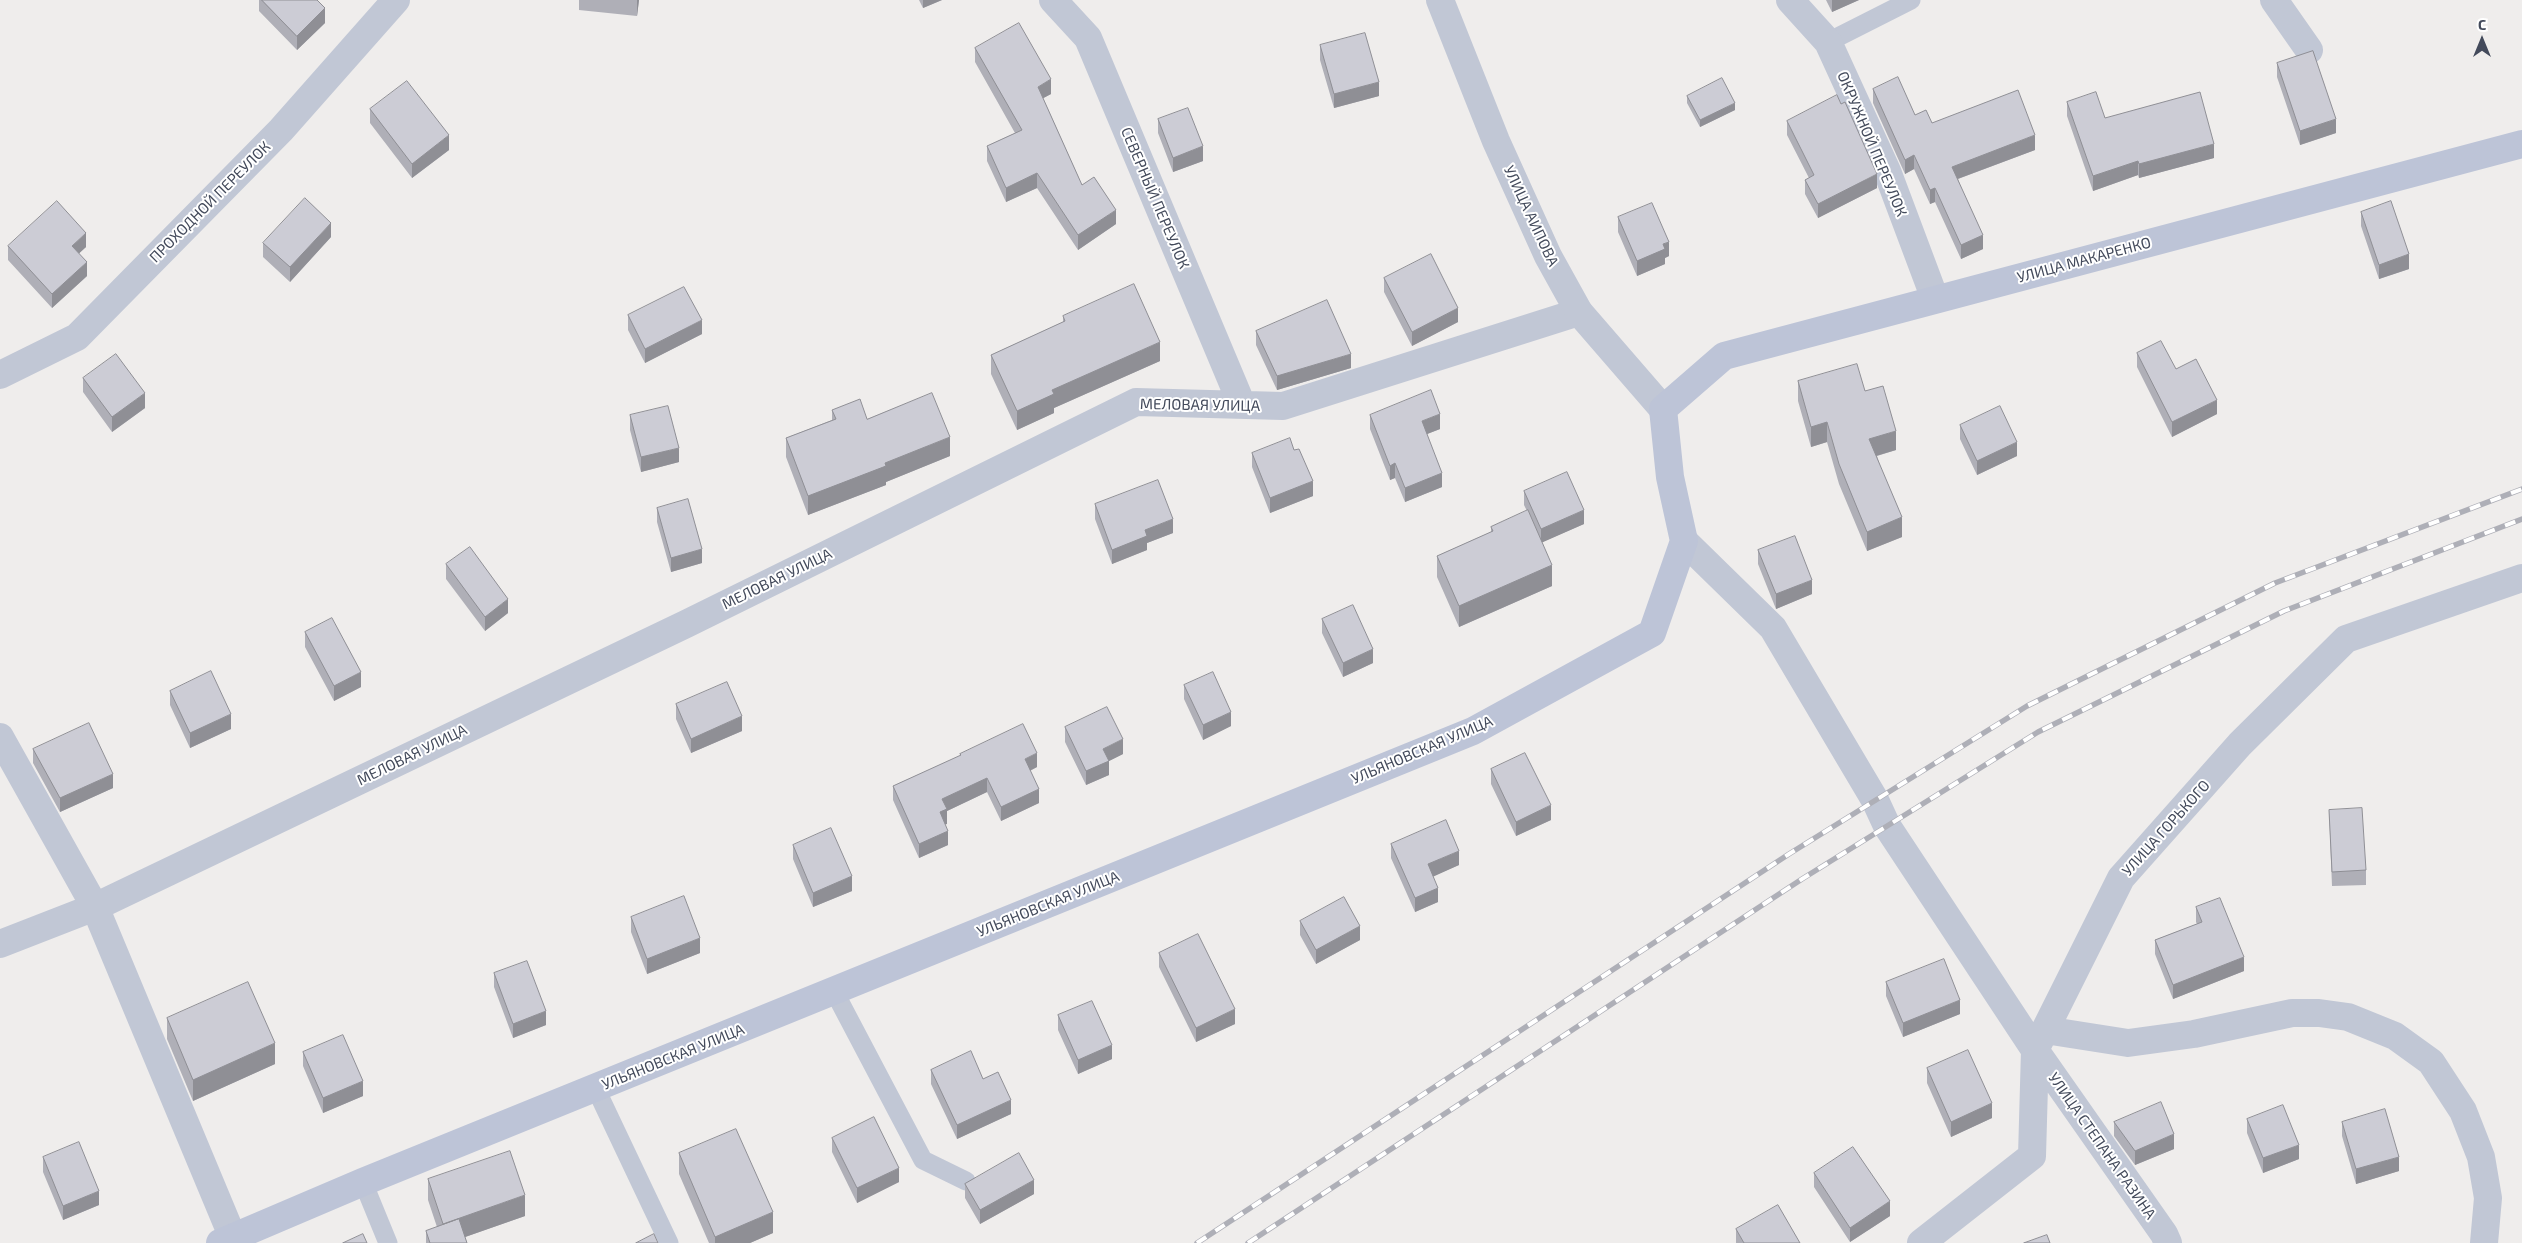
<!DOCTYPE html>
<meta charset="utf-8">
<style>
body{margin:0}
#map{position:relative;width:2522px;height:1243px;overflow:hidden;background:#efedec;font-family:"Exo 2",sans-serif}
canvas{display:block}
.north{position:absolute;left:2457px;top:15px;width:50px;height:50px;-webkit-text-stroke:4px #fff;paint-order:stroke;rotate:0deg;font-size:14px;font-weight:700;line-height:20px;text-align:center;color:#434a5b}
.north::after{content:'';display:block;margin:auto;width:18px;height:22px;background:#434a5b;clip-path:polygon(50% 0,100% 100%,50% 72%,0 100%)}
</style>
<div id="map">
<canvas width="2522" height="1243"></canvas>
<div class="north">С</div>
</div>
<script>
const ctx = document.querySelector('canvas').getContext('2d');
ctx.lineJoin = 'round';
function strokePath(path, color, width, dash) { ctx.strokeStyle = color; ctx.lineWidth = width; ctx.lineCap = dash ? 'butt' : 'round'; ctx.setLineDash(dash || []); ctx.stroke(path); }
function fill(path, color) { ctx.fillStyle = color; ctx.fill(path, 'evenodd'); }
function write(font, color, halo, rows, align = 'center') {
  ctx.font = font + ' "Exo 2",sans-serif'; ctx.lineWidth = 4; ctx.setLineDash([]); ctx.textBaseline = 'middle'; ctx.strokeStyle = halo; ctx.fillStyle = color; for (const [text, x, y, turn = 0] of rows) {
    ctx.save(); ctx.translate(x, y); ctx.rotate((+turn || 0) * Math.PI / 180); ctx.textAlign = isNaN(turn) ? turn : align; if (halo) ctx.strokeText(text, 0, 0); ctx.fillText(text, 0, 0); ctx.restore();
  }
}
strokePath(new Path2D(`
 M 1828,42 L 1911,0
 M 834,991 L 923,1160 L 966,1181
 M 596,1089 L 669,1243
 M 363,1182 L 388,1243`), '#c1c7d5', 19);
strokePath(new Path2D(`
 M 1053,0 L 1088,38 L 1242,405
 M 1790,0 L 1828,42 L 1887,171 L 1935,299
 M 2274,0 L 2309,50
 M 0,375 L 77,337 L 281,130 L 396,0
 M 1684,541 L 1773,628 L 1875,800 L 1887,826 L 2035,1050 L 2164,1234 L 2168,1243
 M 0,737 L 95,907 L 233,1238
 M 0,944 L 95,907 L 686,624 L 1136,402 L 1283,406 L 1579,312
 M 2045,1030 L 2128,1043 L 2194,1034 L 2292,1013 L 2319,1013 L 2348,1017 L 2395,1036 L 2431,1062 L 2463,1111 L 2481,1157 L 2488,1198 L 2484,1243
 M 1921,1243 L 2032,1156 L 2035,1050 L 2121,878 L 2240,744 L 2346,639 L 2522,578`), '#c1c7d5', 28);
strokePath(new Path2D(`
 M 1440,0 L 1496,141 L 1548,256 L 1579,312 L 1663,409`), '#c1c7d5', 28);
strokePath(new Path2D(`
 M 220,1243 L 363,1182 L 1473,731 L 1652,633 L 1684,541 L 1670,477 L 1663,409 L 1724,356 L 2522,144`), '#bdc4d7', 28);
const rail = new Path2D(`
 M 1197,1243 L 1789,854 L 2027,706 L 2275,583 L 2522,489
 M 1248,1243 L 1802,879 L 2038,732 L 2284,611 L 2522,519`);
strokePath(rail, '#aeafb7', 5.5);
strokePath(rail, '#fff', 4, [11]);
fill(new Path2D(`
 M 259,0 L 317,0 L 325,23 L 297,50 L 259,11 Z
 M 579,0 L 639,0 L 637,16 L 579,10 Z
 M 919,0 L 942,0 L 923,8 Z
 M 1826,0 L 1859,0 L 1832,12 Z
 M 1320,45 L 1379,96 L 1334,108 L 1320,60 Z
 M 975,48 L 1051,94 L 1043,98 L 1082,185 L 1116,224 L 1078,250 L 1037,188 L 1006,202 L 987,161 L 987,146 L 1015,133 L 975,62 Z
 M 2277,63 L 2336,133 L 2300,145 L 2277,77 Z
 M 1873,89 L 1915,115 L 1932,123 L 2035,150 L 1958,179 L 1983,249 L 1961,259 L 1935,202 L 1930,204 L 1914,169 L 1905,174 L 1873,103 Z
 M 1687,96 L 1735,110 L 1700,127 L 1687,103 Z
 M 2067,102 L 2105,118 L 2214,158 L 2139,178 L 2138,175 L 2093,191 L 2067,116 Z
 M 370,109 L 449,150 L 412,178 L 370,123 Z
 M 1158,119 L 1203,161 L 1173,172 L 1158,133 Z
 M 1787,121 L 1877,188 L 1818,218 L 1805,194 L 1805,180 L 1809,178 L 1787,135 Z
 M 2361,212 L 2409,269 L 2379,279 L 2361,226 Z
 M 1618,217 L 1669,256 L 1665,258 L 1665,264 L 1637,276 L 1618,232 Z
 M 331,237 L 290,282 L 263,257 L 263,243 Z
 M 8,246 L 86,247 L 79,253 L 87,276 L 52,308 L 8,260 Z
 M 1384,278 L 1458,322 L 1412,346 L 1384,292 Z
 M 628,315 L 702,334 L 645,363 L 628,330 Z
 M 1063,316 L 1160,361 L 1054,408 L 1054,413 L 1017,430 L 991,374 L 991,355 L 1063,322 Z
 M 1256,331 L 1351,368 L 1277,390 L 1256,345 Z
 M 2137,353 L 2176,369 L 2217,414 L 2172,437 L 2137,367 Z
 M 83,378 L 145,408 L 112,432 L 83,392 Z
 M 1798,381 L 1865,391 L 1896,450 L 1877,456 L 1902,537 L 1867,551 L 1839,484 L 1827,442 L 1811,447 L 1798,401 Z
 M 832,410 L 867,419 L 950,456 L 886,482 L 886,485 L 808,515 L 786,457 L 786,438 L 832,420 Z
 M 630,415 L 679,462 L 641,472 L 630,430 Z
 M 1370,415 L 1440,429 L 1427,434 L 1442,487 L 1405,502 L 1395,478 L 1390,480 L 1370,429 Z
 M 1960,425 L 2017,456 L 1977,475 L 1960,439 Z
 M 1294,450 L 1313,496 L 1270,513 L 1252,467 L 1252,453 Z
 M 1524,491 L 1584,524 L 1542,542 L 1552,586 L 1459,627 L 1437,577 L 1437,556 L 1491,532 L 1491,527 L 1527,511 L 1524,505 Z
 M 1095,504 L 1173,533 L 1147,543 L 1147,550 L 1112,564 L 1095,519 Z
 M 657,508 L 702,563 L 671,572 L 657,522 Z
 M 1758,550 L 1812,594 L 1776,609 L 1758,564 Z
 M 446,564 L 508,613 L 485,631 L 446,579 Z
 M 1322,619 L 1373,663 L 1343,677 L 1322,633 Z
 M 305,632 L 361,687 L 334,701 L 305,647 Z
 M 1184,685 L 1231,726 L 1203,740 L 1184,699 Z
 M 170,691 L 231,729 L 190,748 L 170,705 Z
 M 676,704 L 742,731 L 691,753 L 676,719 Z
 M 1065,727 L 1123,754 L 1109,761 L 1109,775 L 1086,785 L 1065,742 Z
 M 33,749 L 113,788 L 60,812 L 33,763 Z
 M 960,754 L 1037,767 L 1030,771 L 1039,803 L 1001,821 L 987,792 L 947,811 L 947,824 L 945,824 L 948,845 L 919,858 L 893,800 L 893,786 L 960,756 Z
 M 1491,769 L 1551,820 L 1516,836 L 1491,784 Z
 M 2329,810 L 2366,870 L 2366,885 L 2332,886 Z
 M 1391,844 L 1459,865 L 1433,876 L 1438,902 L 1415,912 L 1391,858 Z
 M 793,845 L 852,891 L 813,907 L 793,859 Z
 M 2196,907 L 2244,971 L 2173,999 L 2155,954 L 2155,940 L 2197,924 L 2196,922 Z
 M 631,917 L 700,953 L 647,974 L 631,932 Z
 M 1300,921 L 1360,940 L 1316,964 L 1300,935 Z
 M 1159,953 L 1235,1024 L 1196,1042 L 1159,967 Z
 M 494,973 L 546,1025 L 513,1038 L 494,987 Z
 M 1886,982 L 1960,1014 L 1903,1037 L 1886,996 Z
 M 1058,1015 L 1112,1059 L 1078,1074 L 1058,1030 Z
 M 167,1018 L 275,1064 L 193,1101 L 167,1039 Z
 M 303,1052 L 363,1096 L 323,1113 L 303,1066 Z
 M 1927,1068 L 1992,1118 L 1951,1137 L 1927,1083 Z
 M 931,1070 L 983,1079 L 1011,1114 L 957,1139 L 931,1084 Z
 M 2247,1119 L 2299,1159 L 2263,1173 L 2247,1133 Z
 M 2114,1122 L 2174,1149 L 2135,1165 L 2114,1136 Z
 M 2342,1122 L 2399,1171 L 2356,1184 L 2342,1136 Z
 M 832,1138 L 899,1182 L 857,1203 L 832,1152 Z
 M 679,1153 L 773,1233 L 750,1243 L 709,1243 L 679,1174 Z
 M 43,1157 L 99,1205 L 63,1220 L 43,1172 Z
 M 1814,1173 L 1890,1216 L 1850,1242 L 1814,1187 Z
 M 428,1179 L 525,1216 L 465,1237 L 467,1243 L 426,1243 L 426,1231 L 437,1227 L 428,1200 Z
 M 965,1184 L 1034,1194 L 980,1224 L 965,1198 Z
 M 1736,1229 L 1800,1243 L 1736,1243 Z`), '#afafb7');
fill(new Path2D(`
 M 637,0 L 639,0 L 637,16 Z
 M 923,0 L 942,0 L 923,8 Z
 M 1832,0 L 1859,0 L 1832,12 Z
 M 325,8 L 325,23 L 297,50 L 297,36 Z
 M 1051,79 L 1051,94 L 1038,101 L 1038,87 Z
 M 1379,82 L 1379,96 L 1334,108 L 1334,94 Z
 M 1735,103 L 1735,110 L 1700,127 L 1700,120 Z
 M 2336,119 L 2336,133 L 2300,145 L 2300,131 Z
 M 449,135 L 449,150 L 412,178 L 412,164 Z
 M 2035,135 L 2035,150 L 1952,181 L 1952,167 Z
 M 2214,144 L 2214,158 L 2139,178 L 2139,164 Z
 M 1203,146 L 1203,161 L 1173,172 L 1173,158 Z
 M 1914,155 L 1914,169 L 1905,174 L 1905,160 Z
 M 2138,161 L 2138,175 L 2093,191 L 2093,176 Z
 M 1037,173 L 1037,188 L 1006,202 L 1006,188 Z
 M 1877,174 L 1877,188 L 1818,218 L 1818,204 Z
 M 1935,188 L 1935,202 L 1930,204 L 1930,190 Z
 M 1116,210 L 1116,224 L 1078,250 L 1078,235 Z
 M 331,223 L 331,237 L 290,282 L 290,267 Z
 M 86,233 L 86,247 L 72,260 L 72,246 Z
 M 1983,235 L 1983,249 L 1961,259 L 1961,245 Z
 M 1669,242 L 1669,256 L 1665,258 L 1665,264 L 1637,276 L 1637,261 L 1663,244 Z
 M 2409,254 L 2409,269 L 2379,279 L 2379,265 Z
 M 87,262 L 87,276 L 52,308 L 52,294 Z
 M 1458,308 L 1458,322 L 1412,346 L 1412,332 Z
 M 702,320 L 702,334 L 645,363 L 645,349 Z
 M 1160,342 L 1160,361 L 1054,408 L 1054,413 L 1017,430 L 1017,411 L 1052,390 Z
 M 1351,354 L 1351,368 L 1277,390 L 1277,376 Z
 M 145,393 L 145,408 L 112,432 L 112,417 Z
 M 2217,400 L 2217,414 L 2172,437 L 2172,422 Z
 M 1440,414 L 1440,429 L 1422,436 L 1422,421 Z
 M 1827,422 L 1827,442 L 1811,447 L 1811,427 Z
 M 1896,431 L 1896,450 L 1869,458 L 1869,439 Z
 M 950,437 L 950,456 L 886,482 L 886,485 L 808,515 L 808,496 L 885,463 Z
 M 2017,442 L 2017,456 L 1977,475 L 1977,461 Z
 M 679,448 L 679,462 L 641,472 L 641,457 Z
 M 1395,463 L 1395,478 L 1390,480 L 1390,466 Z
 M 1442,473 L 1442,487 L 1405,502 L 1405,488 Z
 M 1313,481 L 1313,496 L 1270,513 L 1270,498 Z
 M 1584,510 L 1584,524 L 1541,543 L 1541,529 Z
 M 1902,517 L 1902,537 L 1867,551 L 1867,532 Z
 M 1173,519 L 1173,533 L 1147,543 L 1147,550 L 1112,564 L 1112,550 L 1145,530 Z
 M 702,549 L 702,563 L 671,572 L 671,558 Z
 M 1552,565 L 1552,586 L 1459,627 L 1459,606 Z
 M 1812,580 L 1812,594 L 1776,609 L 1776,594 Z
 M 508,599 L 508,613 L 485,631 L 485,617 Z
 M 1373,649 L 1373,663 L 1343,677 L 1343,663 Z
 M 361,672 L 361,687 L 334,701 L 334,686 Z
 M 1231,712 L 1231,726 L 1203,740 L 1203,725 Z
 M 231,714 L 231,729 L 190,748 L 190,733 Z
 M 742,716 L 742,731 L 691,753 L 691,739 Z
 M 1123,739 L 1123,754 L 1109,761 L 1109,775 L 1086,785 L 1086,771 L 1103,749 Z
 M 1037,753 L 1037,767 L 1025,773 L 1025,759 Z
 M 113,774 L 113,788 L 60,812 L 60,798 Z
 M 987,778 L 987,792 L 947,811 L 947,824 L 940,826 L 940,812 L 942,799 Z
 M 1039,789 L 1039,803 L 1001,821 L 1001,807 Z
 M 1551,805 L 1551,820 L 1516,836 L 1516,822 Z
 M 948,831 L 948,845 L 919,858 L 919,844 Z
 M 1459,851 L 1459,865 L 1428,879 L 1428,864 Z
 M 852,876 L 852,891 L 813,907 L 813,893 Z
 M 1438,888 L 1438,902 L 1415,912 L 1415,898 Z
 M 1360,926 L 1360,940 L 1316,964 L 1316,950 Z
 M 700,938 L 700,953 L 647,974 L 647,959 Z
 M 2244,957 L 2244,971 L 2173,999 L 2173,985 Z
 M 1960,1000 L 1960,1014 L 1903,1037 L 1903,1023 Z
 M 1235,1009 L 1235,1024 L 1196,1042 L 1196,1028 Z
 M 546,1011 L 546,1025 L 513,1038 L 513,1024 Z
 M 275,1043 L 275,1064 L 193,1101 L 193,1080 Z
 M 1112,1045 L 1112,1059 L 1078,1074 L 1078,1060 Z
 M 363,1081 L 363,1096 L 323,1113 L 323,1098 Z
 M 1011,1100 L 1011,1114 L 957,1139 L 957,1125 Z
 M 1992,1103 L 1992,1118 L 1951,1137 L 1951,1122 Z
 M 2174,1134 L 2174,1149 L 2135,1165 L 2135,1151 Z
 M 2299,1145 L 2299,1159 L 2263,1173 L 2263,1158 Z
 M 2399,1157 L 2399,1171 L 2356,1184 L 2356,1169 Z
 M 899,1168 L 899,1182 L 857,1203 L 857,1188 Z
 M 1034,1180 L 1034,1194 L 980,1224 L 980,1210 Z
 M 99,1191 L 99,1205 L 63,1220 L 63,1206 Z
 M 525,1195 L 525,1216 L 448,1243 L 443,1243 L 443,1224 Z
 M 1890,1201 L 1890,1216 L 1850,1242 L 1850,1228 Z
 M 773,1212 L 773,1233 L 750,1243 L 715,1243 L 715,1237 Z`), '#8f8f95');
const building = new Path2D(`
 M 262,0 L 317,0 L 325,8 L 297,36 Z
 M 1019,23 L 1051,79 L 1038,87 L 1082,185 L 1094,177 L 1116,210 L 1078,235 L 1037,173 L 1006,188 L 987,146 L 1022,130 L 975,48 Z
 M 1365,33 L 1379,82 L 1334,94 L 1320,45 Z
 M 2313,51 L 2336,119 L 2300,131 L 2277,63 Z
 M 1898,77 L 1915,115 L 1926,110 L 1932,123 L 2018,90 L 2035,135 L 1952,167 L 1983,235 L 1961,245 L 1935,188 L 1930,190 L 1914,155 L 1905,160 L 1873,89 Z
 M 1722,78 L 1735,103 L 1700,120 L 1687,96 Z
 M 407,81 L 449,135 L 412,164 L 370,109 Z
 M 2096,92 L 2105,118 L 2200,92 L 2214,144 L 2139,164 L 2138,161 L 2093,176 L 2067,102 Z
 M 1837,95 L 1841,104 L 1845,102 L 1877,174 L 1818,204 L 1805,180 L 1814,175 L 1787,121 Z
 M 1188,108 L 1203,146 L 1173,158 L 1158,119 Z
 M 305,198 L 331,223 L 290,267 L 263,243 Z
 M 57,201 L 86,233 L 72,246 L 87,262 L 52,294 L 8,246 Z
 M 2391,201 L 2409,254 L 2379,265 L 2361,212 Z
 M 1652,203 L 1669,242 L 1663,244 L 1665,249 L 1637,261 L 1618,217 Z
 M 1431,254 L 1458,308 L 1412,332 L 1384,278 Z
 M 1134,284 L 1160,342 L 1052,390 L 1054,394 L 1017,411 L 991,355 L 1065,321 L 1063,316 Z
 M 684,287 L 702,320 L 645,349 L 628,315 Z
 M 1327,300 L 1351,354 L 1277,376 L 1256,331 Z
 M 2161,341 L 2176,369 L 2196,359 L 2217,400 L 2172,422 L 2137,353 Z
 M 116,354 L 145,393 L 112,417 L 83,378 Z
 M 1857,364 L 1865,391 L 1883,386 L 1896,431 L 1869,439 L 1902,517 L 1867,532 L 1839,464 L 1827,422 L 1811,427 L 1798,381 Z
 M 1431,390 L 1440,414 L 1422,421 L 1442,473 L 1405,488 L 1395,463 L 1390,466 L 1370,415 Z
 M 932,393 L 950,437 L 885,463 L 886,466 L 808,496 L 786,438 L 836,419 L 832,410 L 860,399 L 867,419 Z
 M 668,406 L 679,448 L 641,457 L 630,415 Z
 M 2000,406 L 2017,442 L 1977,461 L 1960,425 Z
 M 1290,438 L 1294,450 L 1299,449 L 1313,481 L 1270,498 L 1252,453 Z
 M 1567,472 L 1584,510 L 1541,529 L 1524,491 Z
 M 1158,480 L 1173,519 L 1145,530 L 1147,536 L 1112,550 L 1095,504 Z
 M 688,499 L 702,549 L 671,558 L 657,508 Z
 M 1528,510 L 1552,565 L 1459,606 L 1437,556 L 1493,531 L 1491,527 Z
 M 1795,536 L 1812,580 L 1776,594 L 1758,550 Z
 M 470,547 L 508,599 L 485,617 L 446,564 Z
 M 1353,605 L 1373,649 L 1343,663 L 1322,619 Z
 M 332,618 L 361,672 L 334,686 L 305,632 Z
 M 211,671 L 231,714 L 190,733 L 170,691 Z
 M 1213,672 L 1231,712 L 1203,725 L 1184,685 Z
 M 727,682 L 742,716 L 691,739 L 676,704 Z
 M 1107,707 L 1123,739 L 1103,749 L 1109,761 L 1086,771 L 1065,727 Z
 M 89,723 L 113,774 L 60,798 L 33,749 Z
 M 1023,724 L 1037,753 L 1025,759 L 1039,789 L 1001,807 L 987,778 L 942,799 L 947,809 L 940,812 L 948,831 L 919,844 L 893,786 L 961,755 L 960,754 Z
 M 1525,753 L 1551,805 L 1516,822 L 1491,769 Z
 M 2362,808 L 2366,870 L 2332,872 L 2329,810 Z
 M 1446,820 L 1459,851 L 1428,864 L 1438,888 L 1415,898 L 1391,844 Z
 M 831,828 L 852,876 L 813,893 L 793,845 Z
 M 684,896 L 700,938 L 647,959 L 631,917 Z
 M 1344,897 L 1360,926 L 1316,950 L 1300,921 Z
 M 2220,898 L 2244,957 L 2173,985 L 2155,940 L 2202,922 L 2196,907 Z
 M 1198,934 L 1235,1009 L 1196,1028 L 1159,953 Z
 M 1944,959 L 1960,1000 L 1903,1023 L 1886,982 Z
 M 527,961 L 546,1011 L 513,1024 L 494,973 Z
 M 248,982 L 275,1043 L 193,1080 L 167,1018 Z
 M 1092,1001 L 1112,1045 L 1078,1060 L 1058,1015 Z
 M 343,1035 L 363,1081 L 323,1098 L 303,1052 Z
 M 1968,1050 L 1992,1103 L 1951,1122 L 1927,1068 Z
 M 971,1051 L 983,1079 L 998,1072 L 1011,1100 L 957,1125 L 931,1070 Z
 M 2161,1102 L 2174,1134 L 2135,1151 L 2114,1122 Z
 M 2283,1105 L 2299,1145 L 2263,1158 L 2247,1119 Z
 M 2385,1109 L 2399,1157 L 2356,1169 L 2342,1122 Z
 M 874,1117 L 899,1168 L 857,1188 L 832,1138 Z
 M 736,1129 L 773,1212 L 715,1237 L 679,1153 Z
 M 79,1142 L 99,1191 L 63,1206 L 43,1157 Z
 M 1853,1147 L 1890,1201 L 1850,1228 L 1814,1173 Z
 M 510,1151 L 525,1195 L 443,1224 L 428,1179 Z
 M 1019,1153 L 1034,1180 L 980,1210 L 965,1184 Z
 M 1778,1205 L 1800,1243 L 1744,1243 L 1736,1229 Z
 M 459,1219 L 467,1243 L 430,1243 L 426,1231 Z
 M 363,1234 L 367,1243 L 343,1243 Z
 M 654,1234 L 658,1243 L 636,1243 Z
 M 2047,1235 L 2050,1243 L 2024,1243 Z`);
fill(building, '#ccccd5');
strokePath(building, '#8f8f95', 1);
write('15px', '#434a5b', '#fff', [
 ["ОКРУЖНОЙ ПЕРЕУЛОК",1872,144,67],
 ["СЕВЕРНЫЙ ПЕРЕУЛОК",1155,198,67],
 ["ПРОХОДНОЙ ПЕРЕУЛОК",210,202,-45],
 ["УЛИЦА АИПОВА",1531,216,65],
 ["УЛИЦА МАКАРЕНКО",2084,260,-15],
 ["МЕЛОВАЯ УЛИЦА",1200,405,1],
 ["МЕЛОВАЯ УЛИЦА",777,579,-26],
 ["УЛЬЯНОВСКАЯ УЛИЦА",1422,750,-23],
 ["МЕЛОВАЯ УЛИЦА",412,755,-26],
 ["УЛИЦА ГОРЬКОГО",2166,828,-48],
 ["УЛЬЯНОВСКАЯ УЛИЦА",1048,904,-22],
 ["УЛЬЯНОВСКАЯ УЛИЦА",673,1057,-22],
 ["УЛИЦА СТЕПАНА РАЗИНА",2102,1146,55]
]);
</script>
